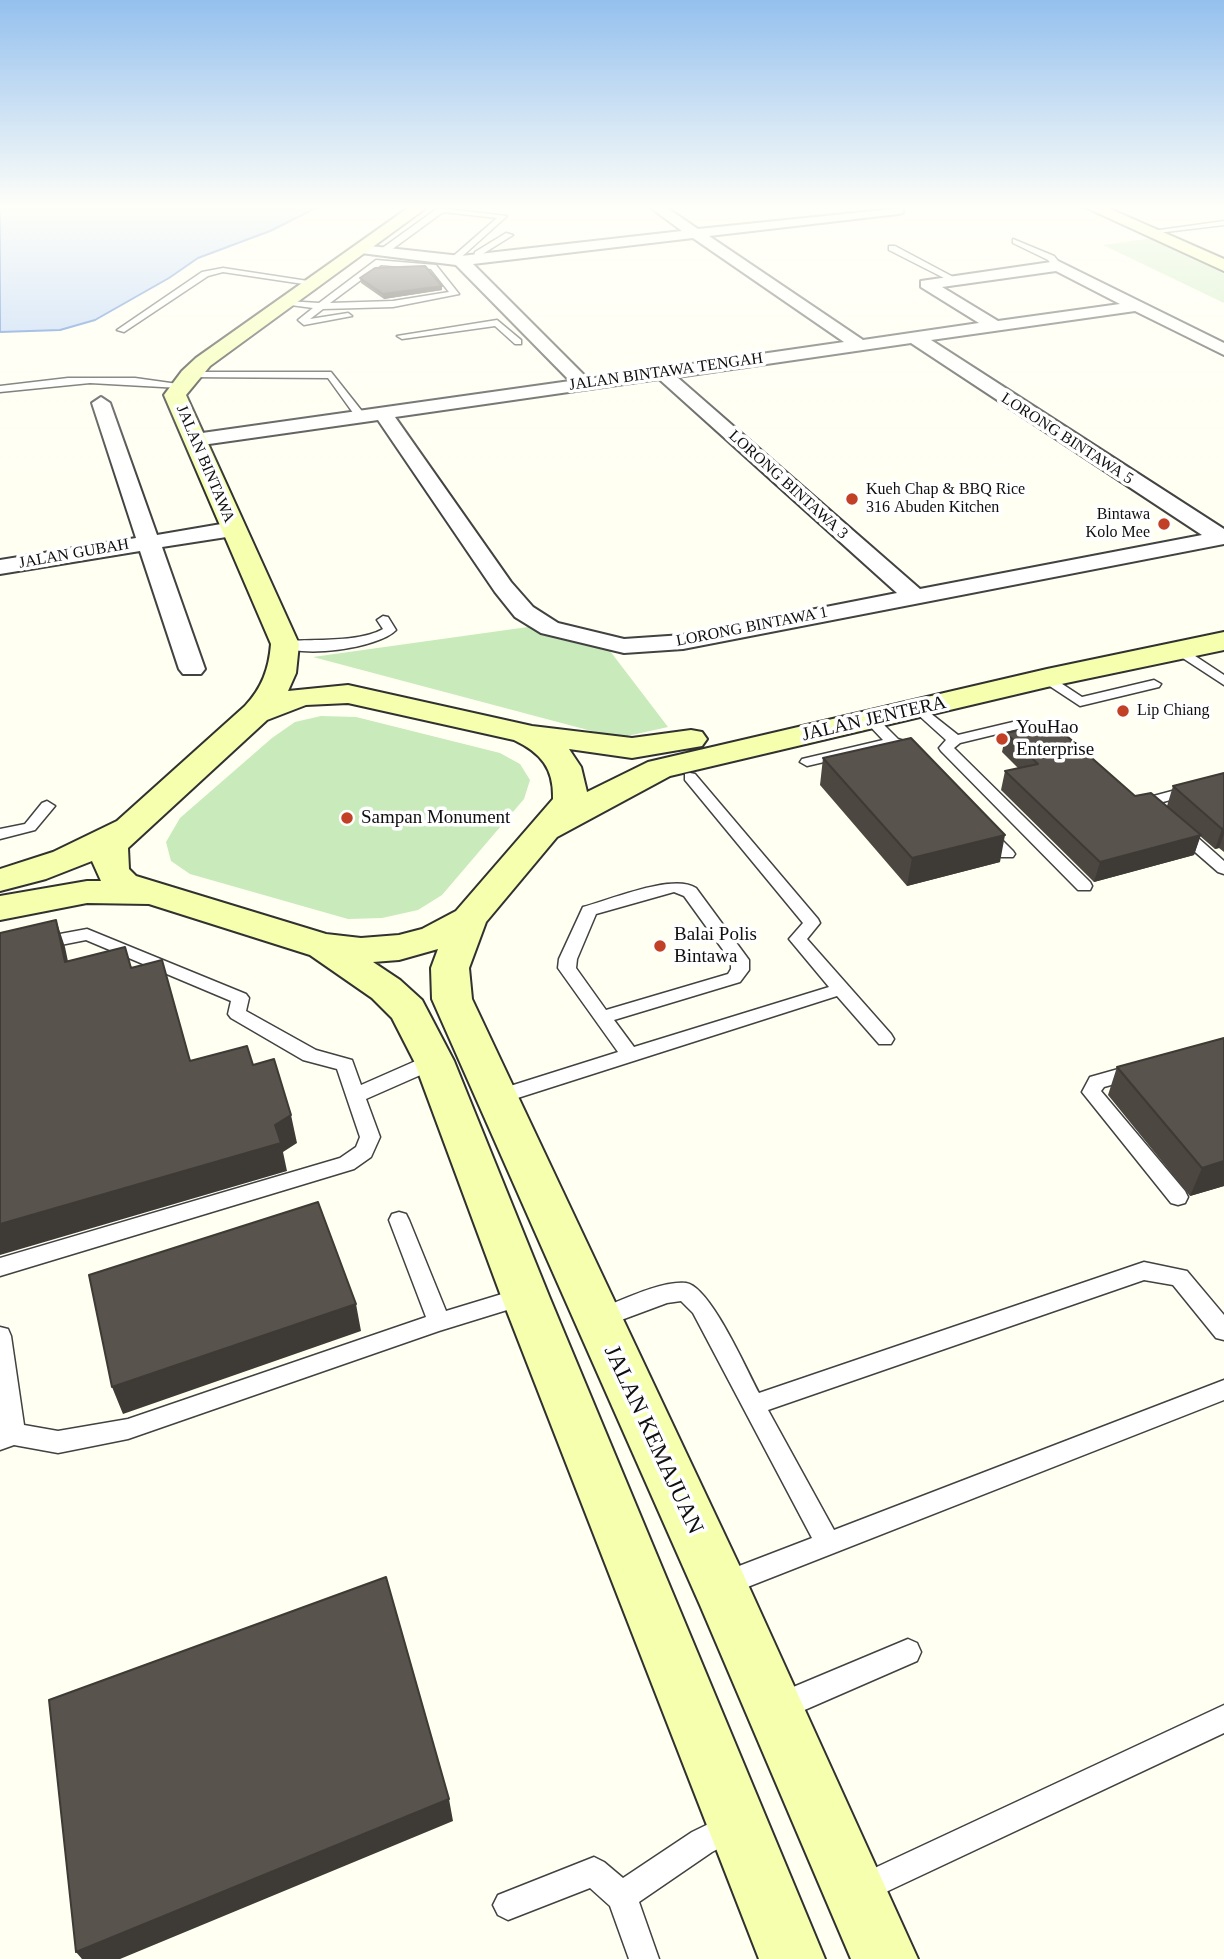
<!DOCTYPE html>
<style>
body{margin:0}
canvas{display:block;background:#fffff2}
</style>
<canvas width="1224" height="1959"></canvas>
<script>
const ctx = document.querySelector('canvas').getContext('2d');
ctx.lineJoin = 'round';
function fill(path, color) { ctx.fillStyle = color; ctx.fill(path, 'evenodd'); }
function strokePath(path, color, width, dash) { ctx.strokeStyle = color; ctx.lineWidth = width; ctx.lineCap = dash ? 'butt' : 'round'; ctx.setLineDash(dash || []); ctx.stroke(path); }
function write(font, color, halo, rows, align = 'center') {
  ctx.font = font + ' Georgia,serif'; ctx.lineWidth = 7; ctx.setLineDash([]); ctx.textBaseline = 'middle'; ctx.strokeStyle = halo; ctx.fillStyle = color; for (const [text, x, y, turn = 0] of rows) {
    ctx.save(); ctx.translate(x, y); ctx.rotate((+turn || 0) * Math.PI / 180); ctx.textAlign = isNaN(turn) ? turn : align; if (halo) ctx.strokeText(text, 0, 0); ctx.fillText(text, 0, 0); ctx.restore();
  }
}
fill(new Path2D(`
 M 1152,238 L 1224,271 L 1224,303 L 1103,245 Z
 M 528,627 L 610,651 L 668,727 L 618,738 L 313,657 Z
 M 321,716 L 356,717 L 500,753 L 520,764 L 530,780 L 524,799 L 442,895 L 418,910 L 382,918 L 348,919 L 190,874 L 171,861 L 166,842 L 180,818 L 272,738 L 295,722 Z`), '#c9eabb');
const water = new Path2D(`
 M 0,208 L 316,208 L 270,231 L 198,258 L 169,278 L 95,320 L 60,330 L 0,332 Z`);
fill(water, '#b6d1f7');
strokePath(water, '#3d75ce', 2);
const lane = new Path2D(`
 M 438,208 L 507,216 L 457,261 L 450,259 L 497,218 L 443,212 L 387,253 L 381,253 L 381,249 Z
 M 1224,221 L 1224,225 L 1149,234 L 1145,232 Z
 M 506,233 L 513,235 L 481,255 L 479,261 L 473,261 L 475,252 Z
 M 1013,239 L 1054,256 L 1062,266 L 1055,268 L 1048,260 L 1013,243 Z
 M 889,246 L 895,246 L 957,279 L 950,281 L 889,250 Z
 M 376,260 L 436,265 L 459,294 L 393,307 L 323,309 L 310,319 L 348,313 L 352,316 L 304,325 L 298,320 L 313,308 L 283,304 L 287,301 L 319,303 ZM 381,265 L 431,269 L 449,292 L 393,301 L 330,303 Z
 M 223,268 L 321,283 L 317,286 L 223,272 L 208,276 L 124,332 L 117,330 L 202,272 Z
 M 497,320 L 521,340 L 521,344 L 515,344 L 495,326 L 402,339 L 397,336 Z
 M 189,372 L 331,372 L 365,415 L 356,417 L 328,378 L 186,377 L 186,373 Z
 M 68,378 L 135,378 L 185,385 L 180,388 L 90,383 L 0,392 L 0,386 Z
 M 383,616 L 388,617 L 396,630 C 379,648 298,660 278,644 C 288,636 353,646 383,629 L 377,620 Z
 M 1180,646 L 1224,675 L 1224,685 L 1175,653 L 1175,647 Z
 M 1047,674 L 1082,697 L 1154,680 L 1161,684 L 1159,687 L 1080,706 L 1042,681 L 1040,678 Z
 M 920,705 L 958,735 L 1017,721 L 1022,722 L 1022,728 L 960,743 L 954,748 L 1090,882 L 1092,886 L 1090,890 L 1078,890 L 941,751 L 939,748 L 946,740 L 915,712 L 913,709 Z
 M 871,716 L 876,717 L 898,739 L 910,743 L 921,755 L 919,758 L 909,758 L 900,749 L 892,746 L 807,766 L 800,762 L 802,759 L 883,740 L 864,720 Z
 M 690,773 L 695,774 L 818,919 L 820,923 L 807,939 L 891,1034 L 894,1039 L 891,1044 L 879,1044 L 837,996 L 502,1103 L 488,1103 L 485,1098 L 488,1093 L 618,1052 L 558,968 L 559,959 L 583,907 C 610,900 673,873 696,888 L 749,960 L 749,970 L 740,982 L 614,1020 L 634,1047 L 829,987 L 789,939 L 803,923 L 685,780 L 685,774 ZM 674,892 L 684,896 L 731,961 L 731,969 L 728,974 L 606,1010 L 576,968 L 577,959 L 596,914 Z
 M 1224,777 L 1224,786 L 1159,803 L 1224,861 L 1224,874 L 1218,872 L 1148,811 L 1143,801 L 1146,798 Z
 M 47,801 L 55,806 L 35,830 L 0,839 L 0,829 L 25,824 L 42,803 Z
 M 985,827 L 991,829 L 1013,851 L 1015,854 L 1013,857 L 1001,857 L 979,835 L 977,832 Z
 M 87,929 L 246,994 L 249,998 L 246,1011 L 316,1050 L 352,1060 L 361,1085 L 427,1056 L 441,1056 L 443,1061 L 441,1066 L 366,1099 L 380,1137 L 371,1157 L 354,1169 L 0,1276 L 0,1258 L 340,1158 L 356,1147 L 360,1137 L 337,1069 L 303,1060 L 231,1018 L 228,1014 L 231,1001 L 86,940 L 0,957 L 0,945 Z
 M 1136,1064 L 1143,1066 L 1145,1071 L 1143,1076 L 1104,1087 L 1101,1091 L 1185,1191 L 1188,1197 L 1185,1203 L 1178,1205 L 1171,1203 L 1082,1092 L 1090,1077 Z
 M 399,1212 L 406,1214 L 409,1220 L 446,1311 L 525,1287 L 533,1290 L 536,1296 L 533,1302 L 439,1331 L 128,1439 L 58,1453 L 14,1445 L 0,1450 L 0,1327 L 8,1329 L 11,1336 L 24,1425 L 58,1431 L 128,1419 L 426,1317 L 389,1220 L 392,1214 Z
 M 1144,1262 L 1187,1271 L 1224,1315 L 1224,1340 L 1216,1338 L 1173,1285 L 1144,1280 L 768,1410 L 834,1530 L 1224,1380 L 1224,1400 L 722,1597 L 713,1594 L 709,1585 L 713,1576 L 812,1538 L 693,1313 L 681,1301 L 667,1303 L 597,1329 L 589,1327 L 586,1320 L 589,1313 C 614,1304 660,1280 686,1283 C 710,1286 747,1371 759,1393 Z
 M 908,1639 L 917,1643 L 921,1652 L 917,1661 L 777,1722 L 767,1718 L 763,1708 L 767,1698 Z
 M 1224,1705 L 1224,1733 L 871,1899 L 861,1904 L 851,1899 L 846,1889 L 851,1879 Z
 M 731,1813 L 741,1817 L 745,1827 L 741,1837 L 712,1852 L 639,1902 L 659,1959 L 629,1959 L 610,1906 L 590,1888 L 508,1920 L 498,1915 L 493,1905 L 498,1895 L 594,1857 L 604,1862 L 623,1878 L 692,1832 Z`);
const street = new Path2D(`
 M 651,208 L 667,208 L 698,229 L 903,208 L 903,213 L 898,214 L 709,236 L 863,340 L 979,323 L 921,287 L 921,281 L 1058,261 L 1224,343 L 1224,355 L 1135,311 L 931,340 L 1224,529 L 1224,544 L 683,649 L 624,653 L 541,633 L 515,617 L 495,592 L 378,420 L 195,446 L 185,440 L 195,434 L 570,381 L 456,265 L 361,253 L 354,249 L 361,245 L 461,256 L 682,231 ZM 693,238 L 844,342 L 588,379 L 473,264 ZM 1056,271 L 1120,304 L 998,321 L 942,287 ZM 911,343 L 1202,535 L 920,589 L 677,377 ZM 659,379 L 897,593 L 683,635 L 624,639 L 558,623 L 533,607 L 511,582 L 395,417 Z
 M 101,397 L 110,403 L 157,535 L 233,522 L 244,529 L 233,536 L 162,547 L 205,669 L 201,674 L 183,674 L 179,669 L 140,551 L 0,574 L 0,560 L 136,538 L 92,403 Z`);
const secondary = new Path2D(`
 M 408,208 L 426,208 L 210,366 L 186,395 L 299,644 L 296,673 L 288,691 L 348,685 L 532,726 L 632,738 L 691,730 L 702,732 L 707,739 L 702,746 L 632,758 L 569,749 L 581,767 L 587,792 L 648,762 L 1047,669 L 1224,632 L 1224,650 L 1047,687 L 670,776 L 557,837 L 486,922 L 469,968 L 472,999 L 740,1567 L 918,1959 L 851,1959 L 700,1605 L 432,999 L 431,968 L 438,949 L 399,960 L 373,962 L 400,980 L 422,1000 L 454,1061 L 549,1296 L 825,1959 L 759,1959 L 501,1296 L 414,1061 L 392,1018 L 372,998 L 310,955 L 149,904 L 87,903 L 0,920 L 0,896 L 87,881 L 101,881 L 92,861 L 46,879 L 0,891 L 0,869 L 53,852 L 117,821 L 245,706 C 262,688 269,669 271,644 L 164,395 L 182,371 L 196,358 ZM 348,703 L 514,740 C 541,753 554,768 553,799 L 456,911 L 422,929 L 399,935 L 361,938 L 326,934 L 136,876 L 129,869 L 128,848 L 267,720 L 306,705 Z
 M 1087,208 L 1108,208 L 1224,259 L 1224,271 Z`);
strokePath(lane, '#424242', 3);
strokePath(street, '#424242', 4);
strokePath(secondary, '#313131', 4);
fill(lane, '#fff');
fill(street, '#fff');
fill(secondary, '#f6ffad');
fill(new Path2D(`
 M 360,278 L 442,290 L 384,299 L 361,283 Z
 M 1006,733 L 1135,796 L 1167,806 L 1173,786 L 1224,773 L 1224,852 L 1219,848 L 1215,849 L 1200,836 L 1194,855 L 1094,882 L 1001,790 L 1005,771 L 1018,768 L 1002,752 Z
 M 823,758 L 1000,862 L 907,886 L 820,785 Z
 M 1117,1067 L 1224,1186 L 1190,1196 L 1108,1095 Z`), '#4c4741');
fill(new Path2D(`
 M 442,286 L 442,290 L 384,299 L 383,294 Z
 M 1224,828 L 1224,834 L 1219,848 L 1215,849 L 1222,829 Z
 M 1005,835 L 1000,862 L 907,886 L 912,858 Z
 M 1201,835 L 1194,855 L 1094,882 L 1100,862 Z
 M 56,920 L 65,947 L 74,990 L 65,962 Z
 M 291,1115 L 297,1143 L 283,1152 L 287,1171 L 0,1255 L 0,1223 L 275,1125 Z
 M 1224,1161 L 1224,1186 L 1190,1196 L 1202,1168 Z
 M 356,1304 L 361,1331 L 123,1414 L 112,1387 Z
 M 449,1799 L 453,1821 L 120,1959 L 82,1959 L 76,1952 Z`), '#3e3a35');
const building = new Path2D(`
 M 425,266 L 442,286 L 383,294 L 360,278 L 375,268 Z
 M 1052,723 L 1135,796 L 1151,793 L 1201,835 L 1100,862 L 1005,771 L 1038,764 L 1006,733 Z
 M 911,738 L 1005,835 L 912,858 L 823,758 Z
 M 1224,773 L 1224,828 L 1222,829 L 1173,786 Z
 M 56,920 L 65,962 L 125,947 L 131,968 L 162,960 L 190,1061 L 247,1046 L 253,1065 L 274,1059 L 291,1115 L 275,1125 L 281,1143 L 0,1224 L 0,933 Z
 M 1224,1038 L 1224,1161 L 1202,1168 L 1117,1067 Z
 M 318,1202 L 356,1304 L 112,1387 L 89,1275 Z
 M 386,1577 L 449,1799 L 76,1952 L 49,1700 Z`);
fill(building, '#58534c');
strokePath(building, '#3e3a35', 2);
const sky = ctx.createLinearGradient(0, 0, 0, 482);
sky.addColorStop(0, '#94c0ee');
sky.addColorStop(0.43, '#fffff9');
sky.addColorStop(1, '#fffff900');
ctx.fillStyle = sky;
ctx.fillRect(0, 0, 1224, 482);
for (const [x, y, r, color] of [
 [852,499,7,"#c14026"],
 [1164,524,7,"#c14026"],
 [1123,711,7,"#c14026"],
 [1002,739,7,"#c14026"],
 [347,818,7,"#c14026"],
 [660,946,7,"#c14026"]
]) { const dot = new Path2D(); dot.arc(x, y, r, 0, 2 * Math.PI); ctx.fillStyle = color; ctx.fill(dot); strokePath(dot, '#fff', 2.5); }
write('16px', '#0f0f0f', '#fff', [
 ["JALAN BINTAWA TENGAH",666,372,-8],
 ["LORONG BINTAWA 5",1067,439,33],
 ["JALAN BINTAWA",205,464,67],
 ["LORONG BINTAWA 3",788,485,42],
 ["JALAN GUBAH",74,554,-10],
 ["LORONG BINTAWA 1",752,627,-11]
]);
write('16px', '#0f0f0f', '#fff', [
 ["Kueh Chap & BBQ Rice",866,490],
 ["316 Abuden Kitchen",866,508],
 ["Bintawa",1150,515,"right"],
 ["Kolo Mee",1150,533,"right"],
 ["Lip Chiang",1137,711]
], 'left');
write('19px', '#0f0f0f', '#fff', [
 ["JALAN JENTERA",874,719,-13]
]);
write('19px', '#0f0f0f', '#fff', [
 ["YouHao",1016,728],
 ["Enterprise",1016,750],
 ["Sampan Monument",361,818],
 ["Balai Polis",674,935],
 ["Bintawa",674,957]
], 'left');
write('23px', '#0f0f0f', '#fff', [
 ["JALAN KEMAJUAN",653,1440,65]
]);
</script>
